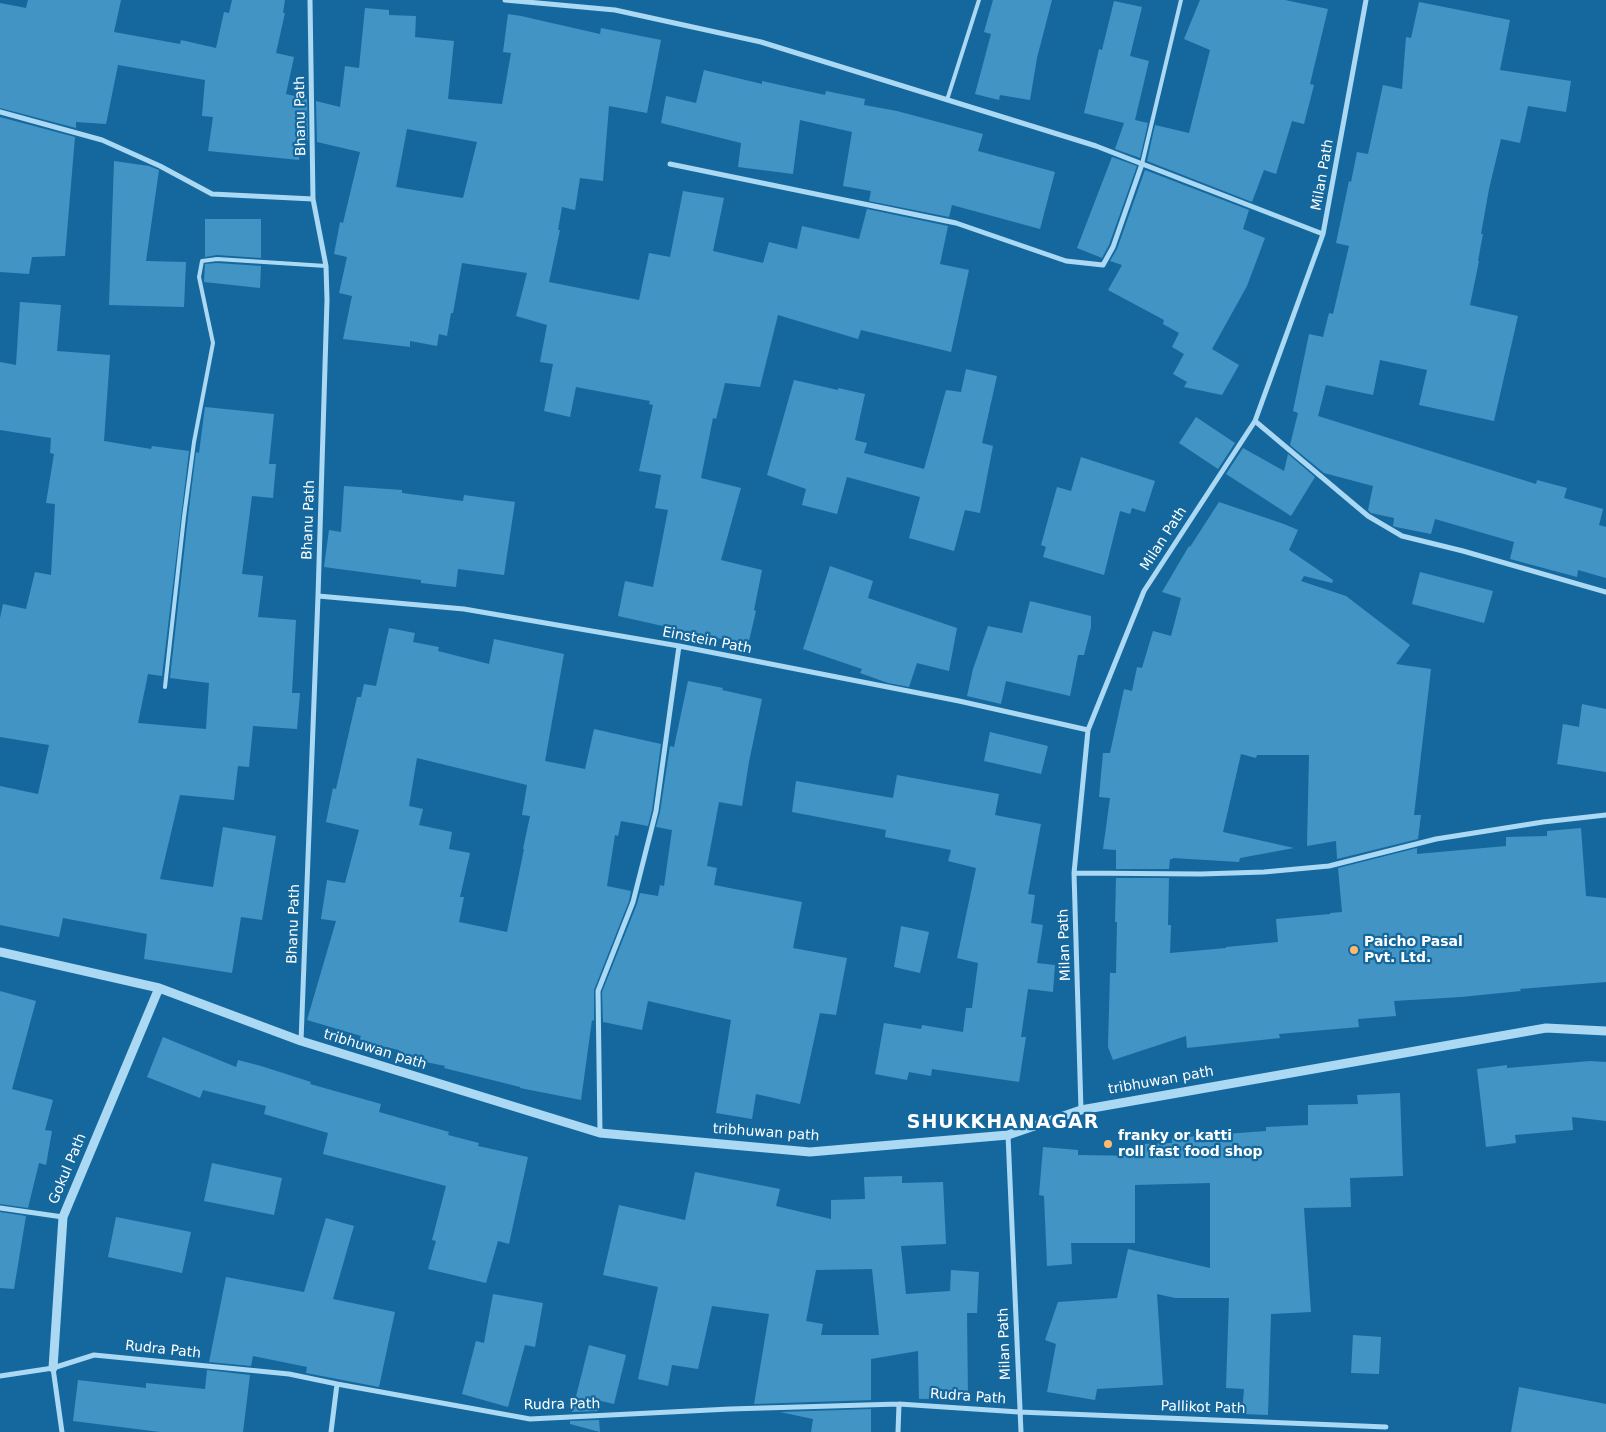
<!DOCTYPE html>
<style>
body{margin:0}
canvas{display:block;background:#14689d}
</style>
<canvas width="1606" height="1432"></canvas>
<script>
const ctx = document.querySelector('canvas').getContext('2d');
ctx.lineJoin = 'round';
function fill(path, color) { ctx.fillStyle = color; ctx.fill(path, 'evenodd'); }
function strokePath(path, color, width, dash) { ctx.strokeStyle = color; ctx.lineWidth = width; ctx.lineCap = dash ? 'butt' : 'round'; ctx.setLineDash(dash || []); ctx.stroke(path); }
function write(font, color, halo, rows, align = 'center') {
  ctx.font = font + ' "DejaVu Sans",sans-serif'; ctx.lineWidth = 4.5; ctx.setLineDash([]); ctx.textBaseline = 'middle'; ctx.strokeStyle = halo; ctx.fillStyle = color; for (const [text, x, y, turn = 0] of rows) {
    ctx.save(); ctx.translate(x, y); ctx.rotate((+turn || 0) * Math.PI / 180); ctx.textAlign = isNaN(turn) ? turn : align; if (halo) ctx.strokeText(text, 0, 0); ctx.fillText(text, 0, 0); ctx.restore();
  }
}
fill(new Path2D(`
 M 28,0 L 121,0 L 114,32 L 180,44 L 181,40 L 216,48 L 224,12 L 229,13 L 232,0 L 285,0 L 283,13 L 285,13 L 276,53 L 294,57 L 286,94 L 307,99 L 308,140 L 301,138 L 299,160 L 208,151 L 213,117 L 202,116 L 205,80 L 118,65 L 106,124 L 76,122 L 76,128 L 0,108 L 0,3 L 26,8 Z
 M 993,0 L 1052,0 L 1037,58 L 1030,100 L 1000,95 L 999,100 L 975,94 L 991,34 L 984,32 Z
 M 1200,0 L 1285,0 L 1328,9 L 1310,84 L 1314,85 L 1304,124 L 1292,121 L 1276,174 L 1264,170 L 1252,202 L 1147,161 L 1155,125 L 1189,133 L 1210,50 L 1184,39 Z
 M 1114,1 L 1142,7 L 1130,56 L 1149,61 L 1135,120 L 1148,123 L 1140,158 L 1115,149 L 1124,123 L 1084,113 L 1099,49 L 1102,50 Z
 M 1419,2 L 1510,20 L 1500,70 L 1571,81 L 1566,112 L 1528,106 L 1520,143 L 1501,139 L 1489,189 L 1481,234 L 1483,234 L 1478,261 L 1479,261 L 1470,305 L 1518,316 L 1494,421 L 1419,405 L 1427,370 L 1380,360 L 1373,395 L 1326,385 L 1318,416 L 1536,484 L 1537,480 L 1567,488 L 1564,498 L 1603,509 L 1599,525 L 1606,527 L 1606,578 L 1578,570 L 1577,577 L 1510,559 L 1514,542 L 1435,519 L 1431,534 L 1396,527 L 1393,526 L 1394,518 L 1371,513 L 1368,510 L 1373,486 L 1324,473 L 1290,445 L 1298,413 L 1293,411 L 1309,334 L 1323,337 L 1329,313 L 1333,314 L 1349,246 L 1336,243 L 1349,181 L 1351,182 L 1357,152 L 1368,154 L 1383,85 L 1402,89 L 1406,37 L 1411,38 Z
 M 365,8 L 389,10 L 389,15 L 416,16 L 415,37 L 454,41 L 448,99 L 502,104 L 511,53 L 503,52 L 508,14 L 521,16 L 600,34 L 601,28 L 661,40 L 647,113 L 609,106 L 603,181 L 580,178 L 575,210 L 562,207 L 558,230 L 560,230 L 549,282 L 639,300 L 649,253 L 670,257 L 683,191 L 724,198 L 713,251 L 763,263 L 769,242 L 797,249 L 802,226 L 859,239 L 867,209 L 948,226 L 940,264 L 969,270 L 951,352 L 861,330 L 858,339 L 778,315 L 760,387 L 725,383 L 716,419 L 713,418 L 701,478 L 741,488 L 721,560 L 762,570 L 754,610 L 756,611 L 748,645 L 618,616 L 625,581 L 653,587 L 668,510 L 655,508 L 661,475 L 639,471 L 653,405 L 649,404 L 650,401 L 576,387 L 570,417 L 544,411 L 553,364 L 540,362 L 547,325 L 516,316 L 527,273 L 462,263 L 453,313 L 451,313 L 447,336 L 439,334 L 437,346 L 410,341 L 410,347 L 343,339 L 352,296 L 339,293 L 347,257 L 334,254 L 340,222 L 343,223 L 360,152 L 317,142 L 316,101 L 340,107 L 345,66 L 359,68 ZM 407,129 L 477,142 L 463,198 L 396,187 Z
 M 704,70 L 762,84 L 762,81 L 825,95 L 826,91 L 865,99 L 864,105 L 897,111 L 983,134 L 978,151 L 1055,172 L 1040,229 L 952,205 L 949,217 L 869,201 L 871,191 L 843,186 L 852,132 L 800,120 L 793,174 L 738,167 L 741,143 L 661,123 L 666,96 L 696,103 Z
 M 0,117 L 75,137 L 65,256 L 32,257 L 29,274 L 0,272 Z
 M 1112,157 L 1137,166 L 1109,245 L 1102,258 L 1077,248 Z
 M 114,161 L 149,166 L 159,170 L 146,261 L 186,262 L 184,307 L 109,305 Z
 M 1145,170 L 1249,210 L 1243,229 L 1265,238 L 1247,286 L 1212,349 L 1239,365 L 1222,395 L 1184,387 L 1187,382 L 1173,374 L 1184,354 L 1172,347 L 1179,333 L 1163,324 L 1164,320 L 1108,290 L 1122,265 L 1110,261 L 1117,249 Z
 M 205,219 L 261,219 L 261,258 L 217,255 L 205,257 Z
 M 217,263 L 261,266 L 260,288 L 204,282 L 205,264 Z
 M 20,302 L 61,305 L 57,351 L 110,355 L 104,441 L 151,449 L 152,446 L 189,451 L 162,676 L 148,674 L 138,723 L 206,729 L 209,683 L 170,678 L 188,517 L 196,452 L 199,453 L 205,407 L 274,414 L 269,464 L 276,464 L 273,498 L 252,496 L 242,574 L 263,576 L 258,617 L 296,620 L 292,693 L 300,693 L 297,729 L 253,726 L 249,767 L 238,766 L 234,800 L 180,795 L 160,879 L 213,887 L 223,827 L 276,836 L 262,920 L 241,917 L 232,973 L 144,959 L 147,934 L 63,918 L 59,937 L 0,925 L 0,786 L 38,794 L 49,745 L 0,737 L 0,618 L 3,604 L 26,609 L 35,572 L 51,575 L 55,504 L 46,503 L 54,454 L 50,453 L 51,438 L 0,430 L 0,362 L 16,365 Z
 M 966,369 L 997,376 L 982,443 L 993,446 L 980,513 L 965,510 L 954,551 L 909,538 L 920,497 L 847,477 L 837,514 L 802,505 L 806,489 L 767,475 L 794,380 L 838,390 L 838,388 L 865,394 L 855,440 L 867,443 L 864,453 L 924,469 L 946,390 L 961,392 Z
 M 1196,417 L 1235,443 L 1218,469 L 1179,443 Z
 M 1243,448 L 1284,471 L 1288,454 L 1315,477 L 1291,516 L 1226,474 Z
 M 1081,457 L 1155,481 L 1145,512 L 1132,508 L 1130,514 L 1120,511 L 1104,575 L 1043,557 L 1046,547 L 1041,545 L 1057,487 L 1071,491 Z
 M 344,486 L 402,490 L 402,493 L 463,501 L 464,495 L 515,502 L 504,575 L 458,569 L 456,587 L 421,583 L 421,580 L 324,567 L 329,530 L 341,532 Z
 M 1219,502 L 1284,524 L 1298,530 L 1289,550 L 1333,580 L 1332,583 L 1304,576 L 1301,581 L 1346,596 L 1410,645 L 1396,664 L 1431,669 L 1414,815 L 1421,815 L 1418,839 L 1337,859 L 1336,841 L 1307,846 L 1309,755 L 1257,755 L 1256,758 L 1241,754 L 1223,832 L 1294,848 L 1240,858 L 1239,862 L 1173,858 L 1173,859 L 1170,859 L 1169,869 L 1116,869 L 1116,850 L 1103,849 L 1110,798 L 1099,797 L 1103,753 L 1110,753 L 1124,689 L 1132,691 L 1137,667 L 1142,668 L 1153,631 L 1171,636 L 1181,598 L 1162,592 L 1189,546 L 1190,547 Z
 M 830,566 L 873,581 L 868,598 L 957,628 L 949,671 L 917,663 L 909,687 L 888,683 L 860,673 L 862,669 L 803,649 Z
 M 1420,572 L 1493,591 L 1484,623 L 1412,604 Z
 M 1030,601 L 1091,616 L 1091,627 L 1084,655 L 1078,655 L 1070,696 L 1006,681 L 1001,704 L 967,696 L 973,669 L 988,626 L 1022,633 Z
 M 389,628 L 415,633 L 413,642 L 439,647 L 438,651 L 489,664 L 494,639 L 564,654 L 545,761 L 585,769 L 594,729 L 661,744 L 652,810 L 648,826 L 621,821 L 618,836 L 615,835 L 607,886 L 631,891 L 629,901 L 594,990 L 594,1021 L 592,1020 L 581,1100 L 520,1088 L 520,1087 L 444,1068 L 445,1066 L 397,1056 L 399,1050 L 359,1041 L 361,1036 L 307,1020 L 336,921 L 321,919 L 327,880 L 345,883 L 359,830 L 326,822 L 333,788 L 336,789 L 357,697 L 361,697 L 364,684 L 376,686 ZM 417,758 L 527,785 L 522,815 L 530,816 L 523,849 L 524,849 L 507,932 L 459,922 L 464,897 L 460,897 L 470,853 L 449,849 L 452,832 L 419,825 L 423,809 L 409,806 Z
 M 688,681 L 723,688 L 722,690 L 762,699 L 749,762 L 742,806 L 719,802 L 707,866 L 717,868 L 714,885 L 802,902 L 793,948 L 847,958 L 836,1015 L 820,1013 L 800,1104 L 756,1094 L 752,1119 L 716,1113 L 731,1020 L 648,1001 L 642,1030 L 603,1022 L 602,992 L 637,904 L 640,893 L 658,896 L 660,885 L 664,886 L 672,830 L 656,827 L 660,812 L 670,746 L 674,747 Z
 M 1582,704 L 1606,709 L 1606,772 L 1557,764 L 1563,724 L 1579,727 Z
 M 990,732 L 1048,746 L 1041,774 L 984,761 Z
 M 897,775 L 999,794 L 995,815 L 1041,824 L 1028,894 L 1035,895 L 1031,923 L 1043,925 L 1037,963 L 1055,965 L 1053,992 L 1028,989 L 1021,1037 L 1026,1037 L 1019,1082 L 932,1069 L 931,1076 L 909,1072 L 907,1080 L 875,1074 L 884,1023 L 921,1029 L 922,1025 L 963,1032 L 966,1008 L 972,1008 L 978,963 L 957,958 L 976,868 L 948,861 L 951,850 L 885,837 L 886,830 L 792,812 L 796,781 L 893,798 Z
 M 1581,828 L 1586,896 L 1606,898 L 1606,982 L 1520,989 L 1521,991 L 1461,997 L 1394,1001 L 1396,1016 L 1358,1019 L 1359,1027 L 1279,1034 L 1280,1038 L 1187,1048 L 1186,1036 L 1113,1060 L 1108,1047 L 1110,973 L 1116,973 L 1117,922 L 1115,922 L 1116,878 L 1169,878 L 1168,925 L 1171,925 L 1170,953 L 1226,948 L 1226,947 L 1278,942 L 1276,919 L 1330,914 L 1330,913 L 1342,912 L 1338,868 L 1417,848 L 1417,854 L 1506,846 L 1506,837 L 1547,836 L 1547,831 Z
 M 901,926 L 929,932 L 920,973 L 894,967 Z
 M 0,991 L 36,1001 L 12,1089 L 53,1100 L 45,1130 L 52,1131 L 46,1165 L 39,1163 L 28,1208 L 0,1204 Z
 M 163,1037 L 236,1067 L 238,1060 L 261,1066 L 311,1082 L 310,1084 L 381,1104 L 379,1112 L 449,1132 L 448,1135 L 479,1143 L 478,1146 L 528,1157 L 509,1244 L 498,1241 L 486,1283 L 428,1269 L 436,1241 L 432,1240 L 446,1186 L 323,1154 L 328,1133 L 264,1114 L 266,1106 L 203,1090 L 200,1098 L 147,1077 Z
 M 1590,1061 L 1606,1062 L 1606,1121 L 1572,1117 L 1573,1130 L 1515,1135 L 1516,1143 L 1486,1147 L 1477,1069 L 1507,1065 L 1507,1068 Z
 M 1400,1093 L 1403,1176 L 1350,1178 L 1351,1207 L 1304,1208 L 1311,1312 L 1271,1314 L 1268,1415 L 1242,1414 L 1244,1389 L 1226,1388 L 1229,1298 L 1175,1298 L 1157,1294 L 1163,1385 L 1097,1389 L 1095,1400 L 1047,1392 L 1056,1344 L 1045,1340 L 1058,1302 L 1117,1298 L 1128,1249 L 1210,1268 L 1210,1183 L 1135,1185 L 1135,1243 L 1071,1243 L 1072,1264 L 1047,1266 L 1044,1196 L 1039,1195 L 1043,1147 L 1078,1150 L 1078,1155 L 1142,1156 L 1142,1144 L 1172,1143 L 1172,1138 L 1266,1131 L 1266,1127 L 1308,1125 L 1308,1105 L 1358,1104 L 1357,1095 Z
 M 212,1163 L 282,1178 L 274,1215 L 204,1201 Z
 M 695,1172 L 780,1189 L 776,1206 L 831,1219 L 831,1200 L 865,1199 L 864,1177 L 902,1176 L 902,1183 L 943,1182 L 946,1244 L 901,1246 L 906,1294 L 950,1291 L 951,1270 L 979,1272 L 977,1313 L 967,1313 L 968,1398 L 919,1399 L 918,1351 L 871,1359 L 871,1400 L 754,1404 L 769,1314 L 712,1306 L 698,1369 L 672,1365 L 668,1386 L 638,1379 L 658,1287 L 603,1275 L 619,1205 L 685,1220 ZM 872,1269 L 879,1335 L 821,1335 L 823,1324 L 806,1321 L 816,1270 Z
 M 0,1212 L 26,1216 L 14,1289 L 0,1288 Z
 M 116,1217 L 191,1232 L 182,1273 L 108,1257 Z
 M 326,1218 L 354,1226 L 333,1299 L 395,1312 L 379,1387 L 306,1373 L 307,1367 L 253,1356 L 251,1366 L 209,1362 L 226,1277 L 304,1292 Z
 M 493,1294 L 543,1303 L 535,1347 L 525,1345 L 508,1407 L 462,1394 L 476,1341 L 484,1343 Z
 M 1353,1335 L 1381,1337 L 1379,1374 L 1351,1373 Z
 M 589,1345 L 626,1355 L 614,1404 L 597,1400 L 598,1411 L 572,1412 Z
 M 207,1370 L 250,1375 L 243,1432 L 160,1432 L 73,1421 L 78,1380 L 146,1388 L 146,1383 L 205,1389 Z
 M 1519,1387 L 1606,1404 L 1606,1432 L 1511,1432 Z
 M 871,1409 L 871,1432 L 811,1432 L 813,1419 L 780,1412 Z
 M 599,1420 L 600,1432 L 570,1424 L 570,1421 Z`), '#4294c5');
strokePath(new Path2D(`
 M 947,100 L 979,0
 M 1142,164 L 1181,0
 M 165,687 L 184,517 L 194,442 L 213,343 L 199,277 L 202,261 L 217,259 L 326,266`), '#abd8f3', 4);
strokePath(new Path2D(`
 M 505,0 L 615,10 L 761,42 L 1096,146 L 1323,234
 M 0,112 L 102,140 L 160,166 L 212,194 L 313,199
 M 670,164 L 956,223 L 1066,261 L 1103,265 L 1113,247 L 1142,164
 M 1255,421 L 1368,516 L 1402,536 L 1463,551 L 1606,592
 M 318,596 L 464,609 L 679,646 L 959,701 L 1088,730
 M 1074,873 L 1201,874 L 1264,872 L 1329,866 L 1436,839 L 1543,822 L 1606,815
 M 301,1041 L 318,596 L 327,300 L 326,266 L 313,199 L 310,0
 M 1081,1110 L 1074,873 L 1088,730 L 1144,591 L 1255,421 L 1323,234 L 1366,0
 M 600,1133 L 598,991 L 633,902 L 656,811 L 679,646
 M 1008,1135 L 1021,1432
 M 0,1208 L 63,1217
 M 53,1368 L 62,1432
 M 0,1376 L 53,1368 L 94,1355 L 289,1374 L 337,1384 L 530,1419 L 730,1409 L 899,1404 L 1019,1412 L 1386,1427
 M 331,1432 L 337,1384
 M 898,1432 L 899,1404`), '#abd8f3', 5);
strokePath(new Path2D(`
 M 0,952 L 159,988 L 301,1041 L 600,1133 L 810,1152 L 1008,1135 L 1081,1110 L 1546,1028 L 1606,1031
 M 53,1368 L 63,1217 L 159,988`), '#abd8f3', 9);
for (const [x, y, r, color] of [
 [1354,950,5,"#ffbb6d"],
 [1108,1144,5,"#ffbb6d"]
]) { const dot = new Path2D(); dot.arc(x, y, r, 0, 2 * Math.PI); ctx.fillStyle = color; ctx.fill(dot); strokePath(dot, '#14689d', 2); }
write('14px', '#fff', '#14689d', [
 ["Bhanu Path",301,116,-91],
 ["Milan Path",1323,175,-80],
 ["Bhanu Path",309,520,-88],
 ["Milan Path",1164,539,-57],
 ["Einstein Path",707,641,11],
 ["Bhanu Path",294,924,-88],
 ["Milan Path",1065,945,-92],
 ["tribhuwan path",375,1050,17],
 ["tribhuwan path",1161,1081,-10],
 ["tribhuwan path",766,1133,4],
 ["Gokul Path",68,1169,-67],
 ["Milan Path",1005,1344,-92],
 ["Rudra Path",163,1350,6],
 ["Rudra Path",968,1397,4],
 ["Rudra Path",562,1405,-1],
 ["Pallikot Path",1203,1408,2]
]);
write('bold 14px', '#fff', '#14689d', [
 ["Paicho Pasal",1364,942],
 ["Pvt. Ltd.",1364,958],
 ["franky or katti",1118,1136],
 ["roll fast food shop",1118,1152]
], 'left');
ctx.letterSpacing = '1px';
write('bold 19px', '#fff', '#14689d', [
 ["SHUKKHANAGAR",1003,1123]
]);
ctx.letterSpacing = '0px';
</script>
